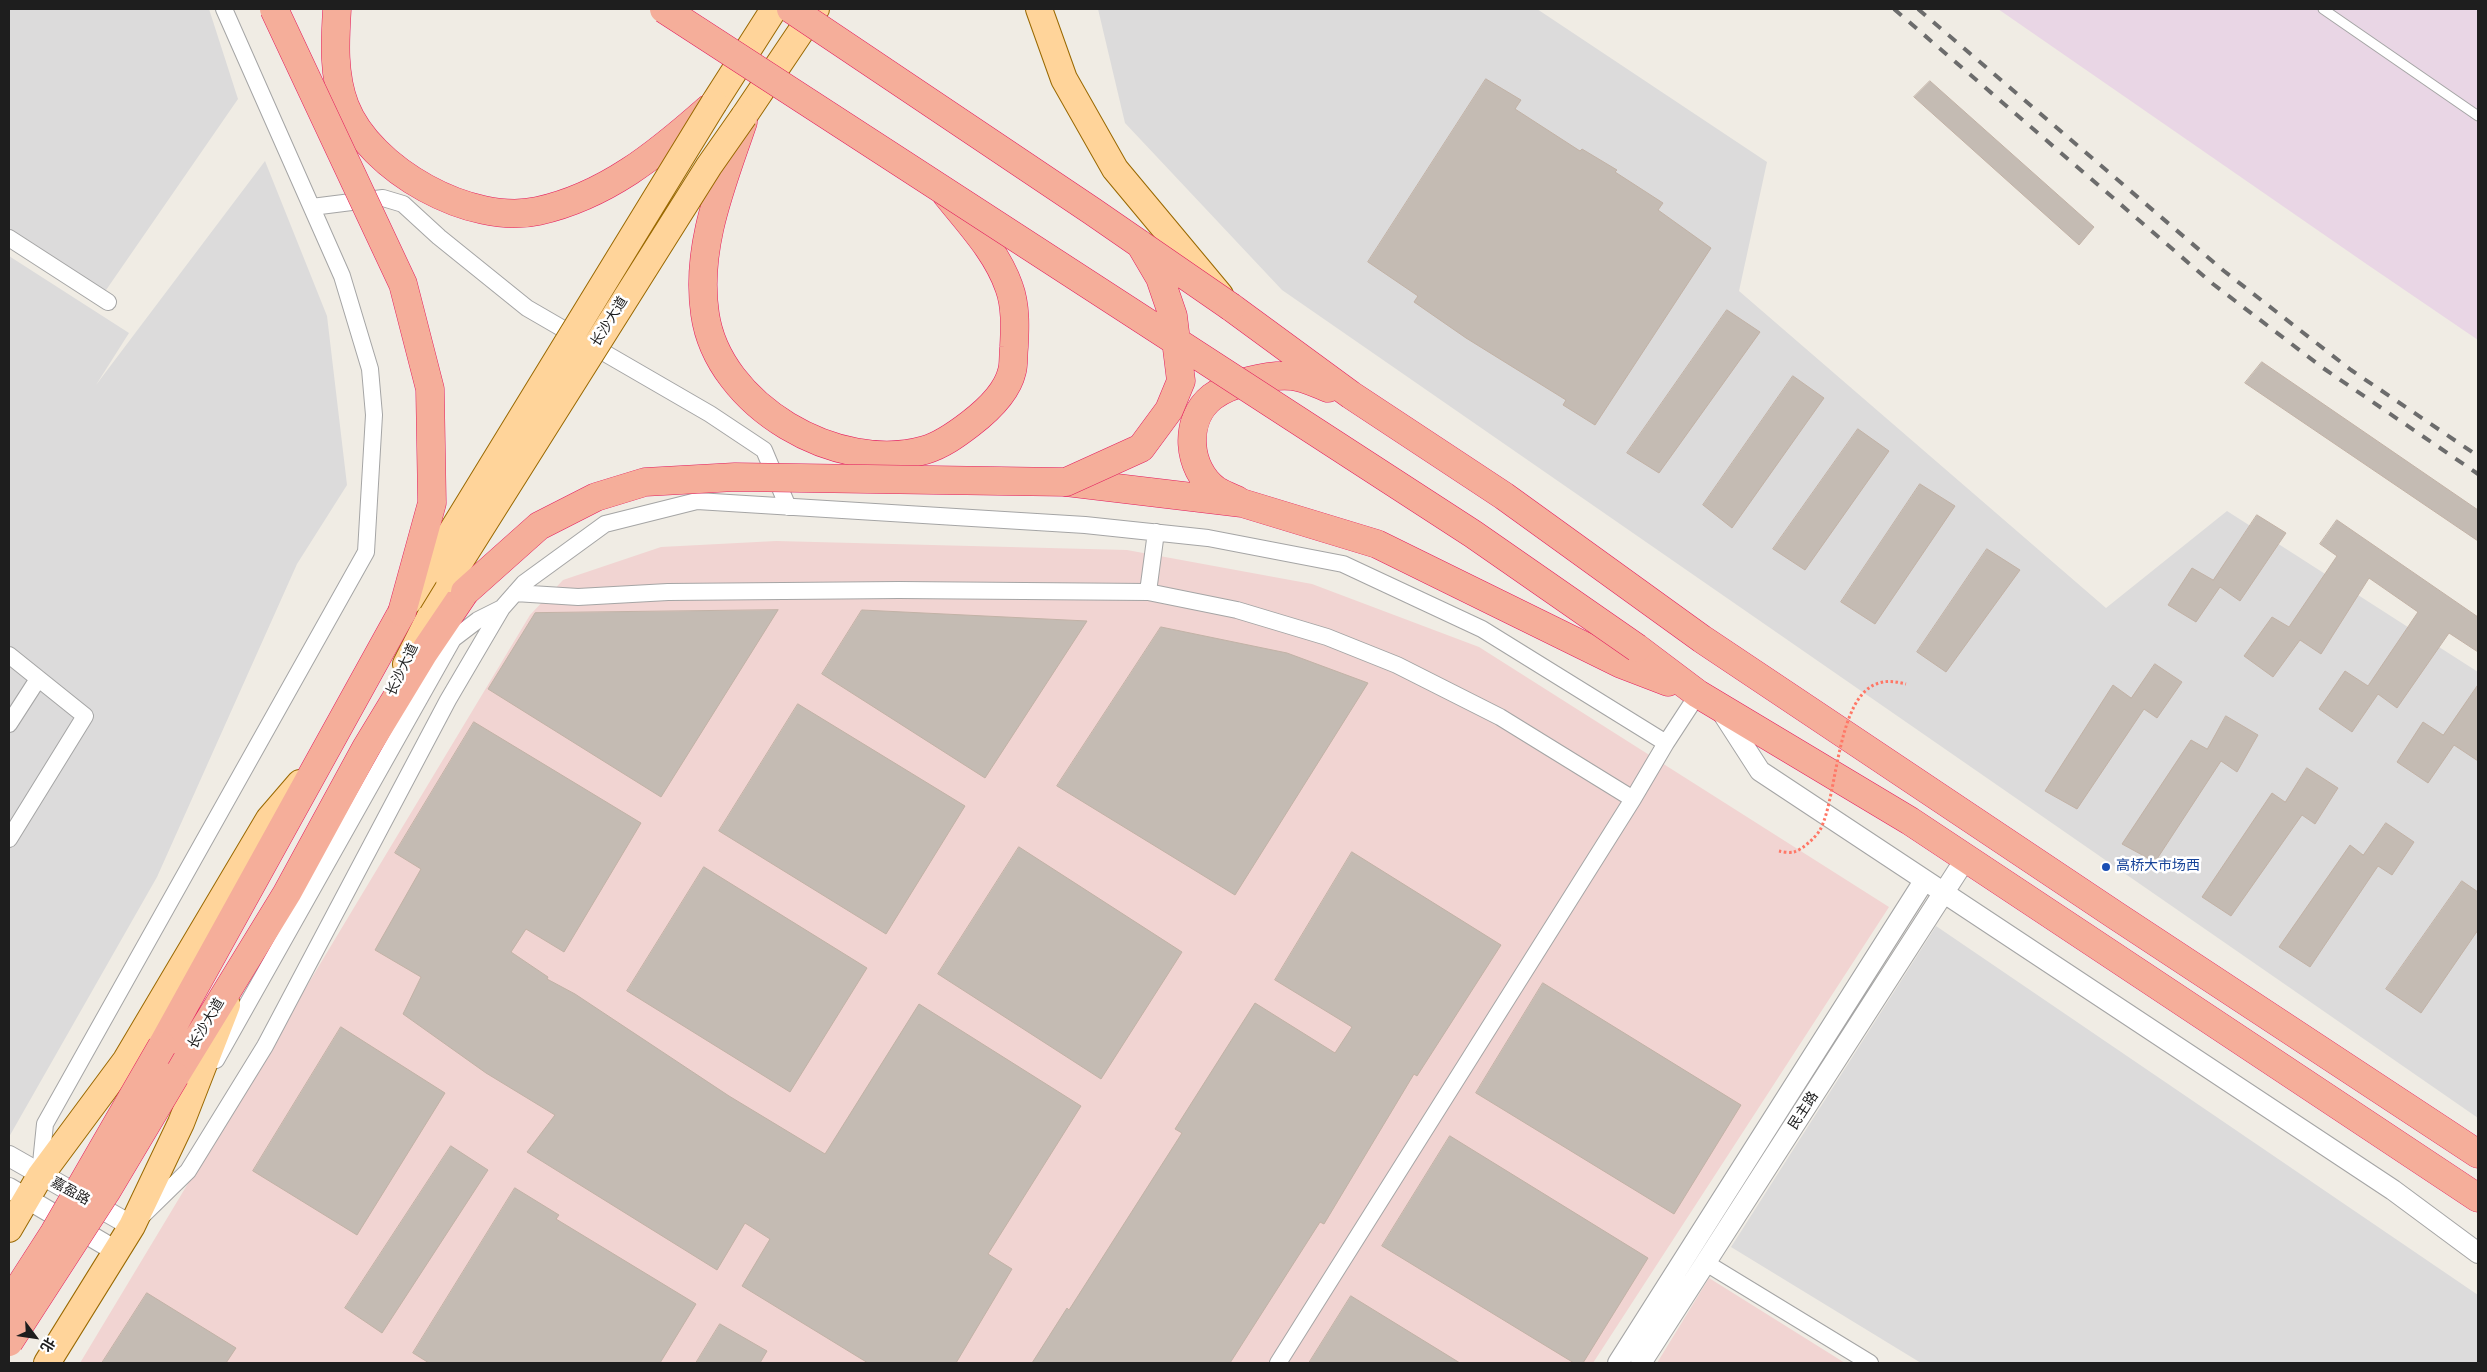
<!DOCTYPE html>
<meta charset="utf-8">
<style>
body{margin:0}
#map{position:relative;width:2487px;height:1372px;overflow:hidden;background:#f0ece4;font-family:Jost,"Noto Sans SC",sans-serif}
canvas{display:block}
.frame{position:absolute;inset:0;border:10px solid #1e1e1e;pointer-events:none}
.north{position:absolute;left:10px;top:1312px;width:50px;height:50px;-webkit-text-stroke:4px #fff;paint-order:stroke;rotate:121deg;font-size:14px;font-weight:700;line-height:20px;text-align:center;color:#1e1e1e}
.north::after{content:'';display:block;margin:auto;width:18px;height:22px;background:#1e1e1e;clip-path:polygon(50% 0,100% 100%,50% 72%,0 100%)}
</style>
<div id="map">
<canvas width="2487" height="1372"></canvas>
<div class="frame"></div>
<div class="north">北</div>
</div>
<script>
const ctx = document.querySelector('canvas').getContext('2d');
ctx.lineJoin = 'round';
function fill(path, color) { ctx.fillStyle = color; ctx.fill(path, 'evenodd'); }
function strokePath(path, color, width, dash) { ctx.strokeStyle = color; ctx.lineWidth = width; ctx.lineCap = dash ? 'butt' : 'round'; ctx.setLineDash(dash || []); ctx.stroke(path); }
function write(font, color, halo, rows, align = 'center') {
  ctx.font = font + ' Jost,"Noto Sans SC",sans-serif'; ctx.lineWidth = 5; ctx.setLineDash([]); ctx.textBaseline = 'middle'; ctx.strokeStyle = halo; ctx.fillStyle = color; for (const [text, x, y, turn = 0] of rows) {
    ctx.save(); ctx.translate(x, y); ctx.rotate((+turn || 0) * Math.PI / 180); ctx.textAlign = isNaN(turn) ? turn : align; if (halo) ctx.strokeText(text, 0, 0); ctx.fillText(text, 0, 0); ctx.restore();
  }
}
fill(new Path2D(`
 M 9,9 L 209,9 L 238,99 L 104,293 L 9,229 Z
 M 1098,9 L 1537,9 L 1767,162 L 1739,291 L 2106,608 L 2227,511 L 2478,672 L 2478,1118 L 1282,290 L 1125,123 Z
 M 265,161 L 327,316 L 347,485 L 297,564 L 157,877 L 9,1137 L 9,256 L 129,333 L 96,385 Z
 M 1936,926 L 2478,1295 L 2478,1363 L 1921,1363 L 1731,1247 Z`), '#dcdbdb');
fill(new Path2D(`
 M 776,541 L 1127,550 L 1312,584 L 1479,647 L 1889,907 L 1593,1363 L 80,1363 L 530,615 L 563,580 L 661,547 Z
 M 1709,1278 L 1845,1363 L 1657,1363 Z`), '#f1d4d2');
fill(new Path2D(`
 M 1998,9 L 2478,9 L 2478,340 L 2365,263 Z`), '#e9d6e5');
const building = new Path2D(`
 M 1486,79 L 1521,100 L 1515,109 L 1580,151 L 1582,149 L 1617,170 L 1615,172 L 1663,203 L 1658,210 L 1711,248 L 1595,425 L 1563,405 L 1566,400 L 1466,338 L 1414,302 L 1418,296 L 1368,262 Z
 M 1930,81 L 2094,227 L 2079,245 L 1914,97 Z
 M 1727,310 L 1760,332 L 1659,473 L 1627,453 Z
 M 2262,362 L 2478,510 L 2478,541 L 2245,383 Z
 M 1793,376 L 1824,398 L 1732,528 L 1703,505 Z
 M 1858,429 L 1889,451 L 1805,570 L 1773,549 Z
 M 1920,484 L 1955,506 L 1875,624 L 1841,602 Z
 M 2257,515 L 2286,533 L 2240,601 L 2220,587 L 2196,622 L 2168,605 L 2192,568 L 2213,580 Z
 M 2337,520 L 2478,617 L 2478,652 L 2449,633 L 2397,708 L 2378,694 L 2352,732 L 2319,709 L 2345,671 L 2368,686 L 2418,612 L 2369,578 L 2321,654 L 2300,640 L 2273,677 L 2244,656 L 2272,617 L 2289,627 L 2337,556 L 2320,544 Z
 M 1987,549 L 2020,570 L 1946,672 L 1917,652 Z
 M 778,610 L 661,797 L 488,689 L 535,613 Z
 M 862,610 L 1087,621 L 985,778 L 822,674 Z
 M 1161,627 L 1287,653 L 1368,683 L 1235,895 L 1057,786 Z
 M 2155,664 L 2182,682 L 2157,718 L 2144,709 L 2077,809 L 2045,791 L 2113,685 L 2131,698 Z
 M 2478,685 L 2478,761 L 2454,745 L 2428,783 L 2397,762 L 2423,722 L 2443,735 Z
 M 798,704 L 965,806 L 886,934 L 719,831 Z
 M 2226,716 L 2258,735 L 2237,772 L 2221,761 L 2155,862 L 2122,844 L 2191,740 L 2207,749 Z
 M 474,722 L 641,823 L 564,952 L 526,929 L 511,952 L 548,977 L 547,979 L 575,994 L 729,1096 L 825,1154 L 919,1004 L 1081,1106 L 988,1254 L 1012,1269 L 956,1363 L 868,1363 L 742,1286 L 770,1239 L 745,1223 L 717,1270 L 527,1152 L 555,1115 L 486,1073 L 403,1014 L 421,977 L 375,950 L 421,869 L 395,853 Z
 M 2307,768 L 2338,788 L 2315,824 L 2302,815 L 2231,916 L 2202,897 L 2272,793 L 2285,802 Z
 M 2386,823 L 2414,842 L 2392,875 L 2378,866 L 2310,967 L 2279,947 L 2350,845 L 2363,855 Z
 M 1019,847 L 1182,952 L 1101,1079 L 938,974 Z
 M 1352,852 L 1501,945 L 1417,1076 L 1414,1074 L 1324,1224 L 1320,1222 L 1230,1363 L 1032,1363 L 1067,1308 L 1069,1310 L 1182,1133 L 1175,1129 L 1255,1003 L 1335,1053 L 1352,1027 L 1275,980 Z
 M 704,867 L 867,968 L 790,1092 L 627,991 Z
 M 2462,881 L 2478,892 L 2478,930 L 2421,1013 L 2386,989 Z
 M 1543,983 L 1741,1105 L 1674,1214 L 1476,1093 Z
 M 341,1027 L 445,1093 L 357,1235 L 253,1171 Z
 M 1450,1136 L 1648,1258 L 1583,1363 L 1574,1363 L 1382,1246 Z
 M 451,1146 L 488,1170 L 382,1333 L 345,1308 Z
 M 515,1188 L 559,1215 L 556,1219 L 696,1304 L 660,1363 L 429,1363 L 413,1353 Z
 M 147,1293 L 236,1348 L 226,1363 L 102,1363 Z
 M 1351,1296 L 1460,1363 L 1309,1363 Z
 M 720,1324 L 767,1351 L 760,1363 L 696,1363 Z`);
fill(building, '#c4bbb3');
strokePath(building, '#c2b2a6', 1);
const service = new Path2D(`
 M 2323,9 L 2478,116`);
const minor = new Path2D(`
 M 312,207 L 383,198 L 403,204 L 439,237 L 527,308 L 710,414 L 764,450 L 788,507
 M 9,238 L 108,302
 M 1148,592 L 1156,532
 M 515,593 L 578,597 L 668,592 L 899,590 L 1148,592 L 1237,610 L 1327,637 L 1397,665 L 1500,717 L 1633,799
 M 9,655 L 85,716 L 9,839
 M 9,724 L 38,679
 M 216,1060 L 453,639 L 478,620 L 502,608
 M 40,1173 L 45,1124 L 366,552 L 374,415 L 370,369 L 342,276 L 224,9
 M 144,1214 L 188,1171 L 265,1046 L 448,700 L 502,608 L 524,583 L 605,524 L 697,501 L 1085,525 L 1208,538 L 1343,564 L 1482,629 L 1666,743 L 1698,694
 M 1706,1263 L 1870,1363
 M 1278,1363 L 1633,799 L 1666,743`);
const tertiary = new Path2D(`
 M 1720,709 L 1760,771 L 2393,1190 L 2478,1253
 M 9,1156 L 132,1226
 M 9,1188 L 116,1251
 M 1618,1363 L 1924,881
 M 1641,1363 L 1966,858`);
const primary = new Path2D(`
 M 1039,9 L 1064,79 L 1115,169 L 1220,295
 M 714,103 L 774,9
 M 744,116 L 816,9
 M 406,664 L 449,579
 M 9,1229 L 40,1176 L 126,1060 L 269,819 L 300,783
 M 47,1363 L 132,1226 L 181,1123 L 227,1005`);
const trunk = new Path2D(`
 M 337,9 C 335,41 333,75 345,106 C 370,170 471,226 538,211 C 606,196 657,154 708,109
 M 743,122 C 722,184 695,247 705,314 C 718,406 838,475 925,450 C 942,445 957,434 970,424 C 987,411 1007,393 1012,371 C 1014,364 1013,355 1014,347 C 1015,328 1016,306 1009,287 C 997,252 969,223 946,194
 M 1231,307 L 1351,395 L 1504,496 L 1702,639 L 2115,915 L 2478,1154
 M 1066,482 L 1242,503 L 1377,544 L 1621,664 L 1668,682
 M 1237,500 C 1230,497 1222,494 1216,490 C 1187,469 1183,420 1212,397 C 1230,383 1269,374 1292,376 C 1304,377 1317,384 1328,388
 M 1637,648 L 1698,694 L 1910,821 L 2478,1198
 M 162,1046 L 402,612
 M 175,1076 L 287,893 L 366,748 L 423,654 L 465,592`);
strokePath(service, '#a5a5a5', 11);
strokePath(minor, '#a5a5a5', 18);
strokePath(tertiary, '#a5a5a5', 22);
strokePath(primary, '#996800', 28);
strokePath(trunk, '#e31c5e', 29);
strokePath(service, '#fff', 9);
strokePath(minor, '#fff', 16);
strokePath(tertiary, '#fff', 20);
strokePath(primary, '#ffd49a', 26);
strokePath(trunk, '#f5ae9a', 28);
strokePath(new Path2D(`
 M 1894,9 L 2213,284 L 2323,368 L 2478,474
 M 1918,9 L 2224,271 L 2351,370 L 2478,456`), '#6c6c6c', 4, [10, 10]);
const primaryBridge = new Path2D(`
 M 449,579 L 709,166 L 744,116
 M 409,601 L 714,103`);
const trunkBridge = new Path2D(`
 M 274,9 L 403,284 L 430,389 L 432,503 L 402,612
 M 664,9 L 1473,534 L 1637,648
 M 791,9 L 1092,211 L 1231,307
 M 465,592 L 539,526 L 596,497 L 645,482 L 735,477 L 1066,482 L 1141,448 L 1169,410 L 1181,381 L 1173,316 L 1160,278 L 1140,244
 M 9,1303 L 54,1233 L 162,1046
 M 9,1342 L 106,1192 L 175,1076`);
strokePath(primaryBridge, '#996800', 28, []);
strokePath(trunkBridge, '#e31c5e', 29, []);
strokePath(new Path2D(`
 M 1779,851 C 1783,852 1790,853 1794,852 C 1803,849 1815,838 1820,830 C 1838,797 1836,695 1879,683 C 1888,680 1897,682 1906,684`), '#f76', 3, [2.5, 2.5]);
strokePath(primaryBridge, '#ffd49a', 26);
strokePath(trunkBridge, '#f5ae9a', 28);
for (const [x, y, r, color] of [
 [2106,867,5,"#1a4fb4"]
]) { const dot = new Path2D(); dot.arc(x, y, r, 0, 2 * Math.PI); ctx.fillStyle = color; ctx.fill(dot); strokePath(dot, '#fff', 2); }
write('14px', '#1e1e1e', '#fff', [
 ["长沙大道",610,322,-58],
 ["长沙大道",403,670,-65],
 ["长沙大道",207,1024,-59],
 ["民主路",1804,1111,-57],
 ["嘉盈路",70,1192,29]
]);
write('14px', '#164399', '#fff', [
 ["高桥大市场西",2116,867]
], 'left');
</script>
